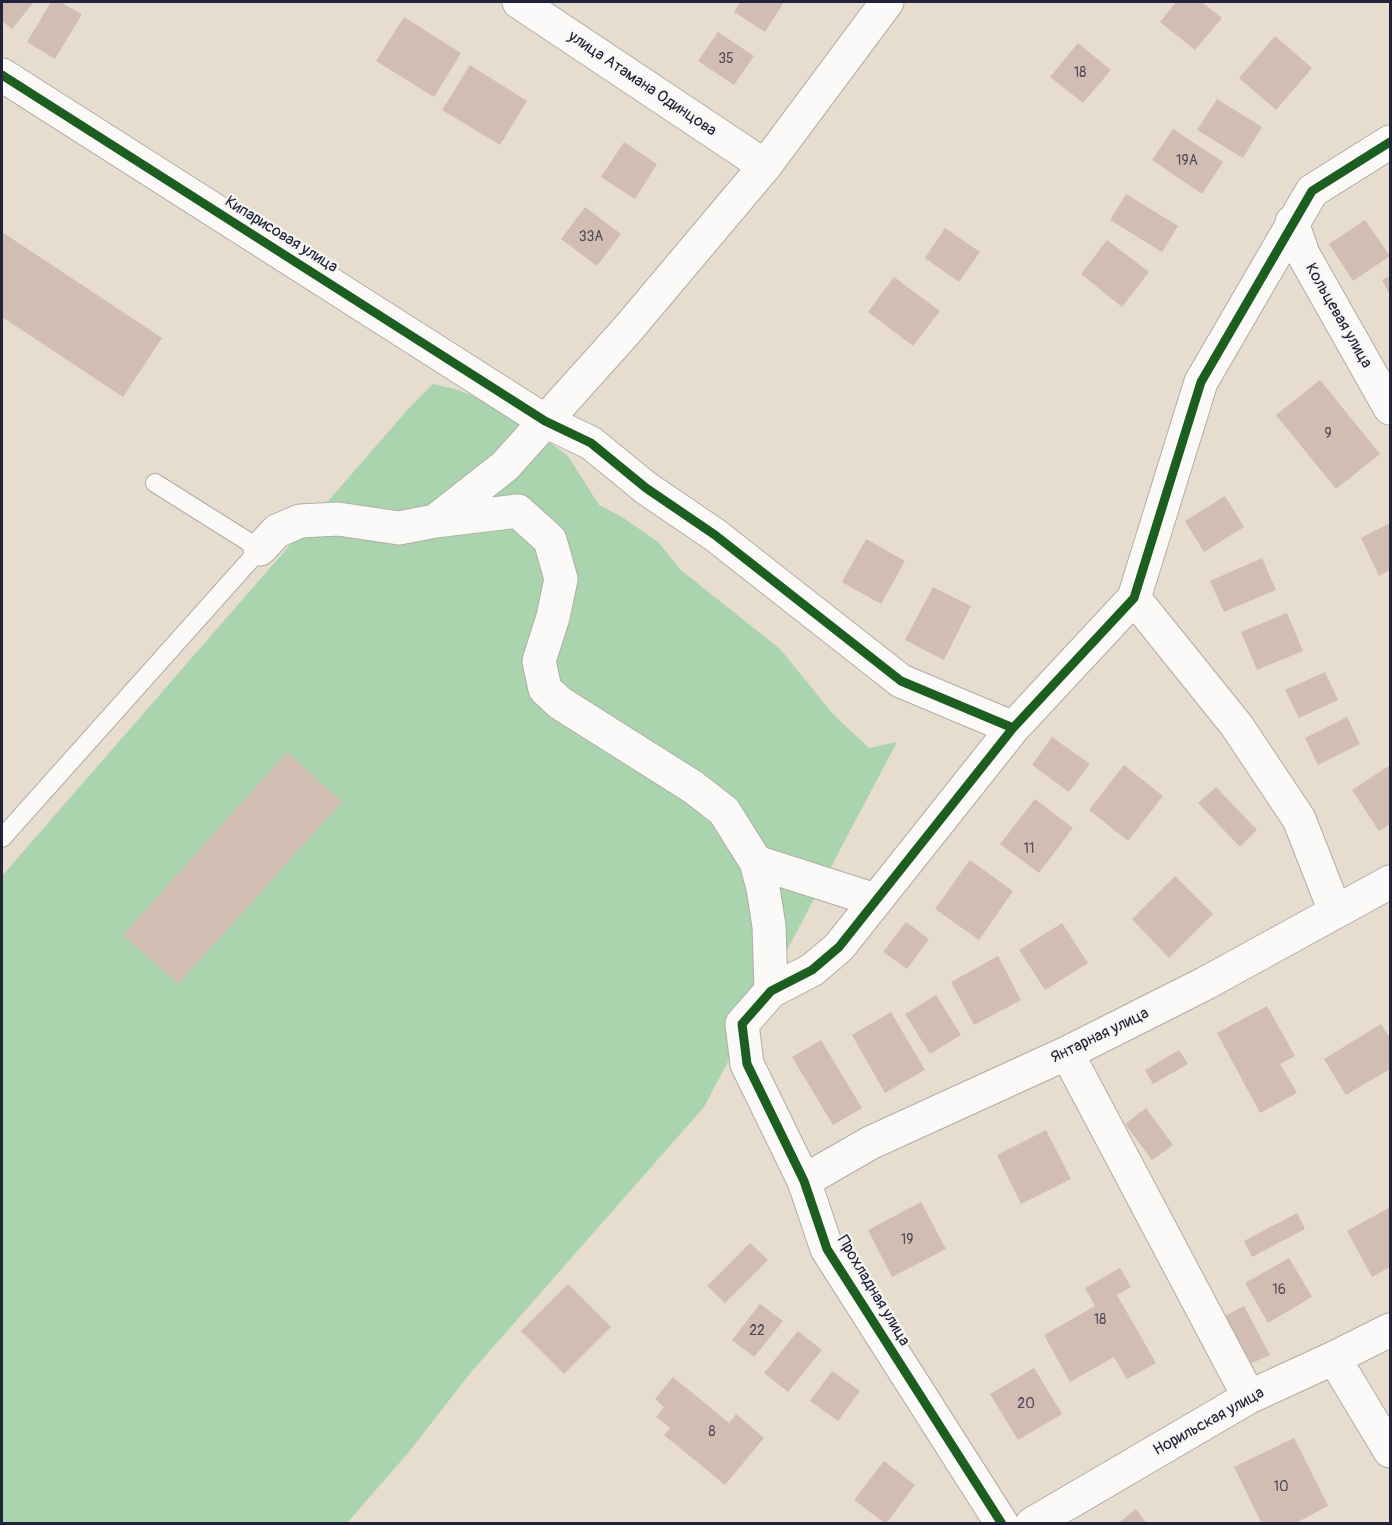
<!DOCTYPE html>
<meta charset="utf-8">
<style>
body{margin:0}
#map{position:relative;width:1392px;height:1525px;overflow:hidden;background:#e6ddcf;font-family:Pangolin,sans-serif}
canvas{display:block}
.frame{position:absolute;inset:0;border:3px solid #22223b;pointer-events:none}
</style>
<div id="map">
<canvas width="1392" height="1525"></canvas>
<div class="frame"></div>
</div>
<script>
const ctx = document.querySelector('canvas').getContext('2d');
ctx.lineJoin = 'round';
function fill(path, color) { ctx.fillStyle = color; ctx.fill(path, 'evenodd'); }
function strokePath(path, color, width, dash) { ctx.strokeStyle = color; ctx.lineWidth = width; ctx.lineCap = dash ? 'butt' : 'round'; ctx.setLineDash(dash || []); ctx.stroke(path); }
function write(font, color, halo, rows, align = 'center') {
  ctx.font = font + ' Pangolin,sans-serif'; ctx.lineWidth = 4.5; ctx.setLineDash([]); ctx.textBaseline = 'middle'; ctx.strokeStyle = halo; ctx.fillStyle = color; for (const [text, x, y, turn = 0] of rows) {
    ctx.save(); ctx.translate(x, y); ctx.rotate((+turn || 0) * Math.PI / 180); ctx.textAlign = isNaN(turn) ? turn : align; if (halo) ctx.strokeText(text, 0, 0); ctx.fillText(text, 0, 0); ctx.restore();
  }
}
fill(new Path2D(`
 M 433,384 L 458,390 L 504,408 L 568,456 L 599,505 L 622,517 L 658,542 L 682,571 L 780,649 L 834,715 L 869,748 L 897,742 L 704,1107 L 472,1371 L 408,1453 L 347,1523 L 2,1524 L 2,876 L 410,407 Z`), '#a9d4ad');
fill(new Path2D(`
 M 2,2 L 34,2 L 12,29 L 2,21 Z
 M 51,2 L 60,2 L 82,14 L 55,59 L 27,42 Z
 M 740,2 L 784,2 L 765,32 L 734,12 Z
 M 1176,2 L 1202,2 L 1222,18 L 1195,50 L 1160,22 Z
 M 404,17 L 461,53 L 434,97 L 376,61 Z
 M 718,32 L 754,56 L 734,85 L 698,61 Z
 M 1275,36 L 1312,68 L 1276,110 L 1239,78 Z
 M 1078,43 L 1111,70 L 1083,103 L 1050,77 Z
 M 470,65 L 527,101 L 500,145 L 442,110 Z
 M 1217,99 L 1262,127 L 1243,158 L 1197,130 Z
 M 1173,129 L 1223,162 L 1202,194 L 1152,160 Z
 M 624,142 L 657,164 L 635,199 L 601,177 Z
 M 1126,194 L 1178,226 L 1162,252 L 1110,220 Z
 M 585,207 L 621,234 L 597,266 L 561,239 Z
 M 1365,220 L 1390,256 L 1353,281 L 1329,244 Z
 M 945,228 L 980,252 L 959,282 L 925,258 Z
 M 2,232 L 162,338 L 123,397 L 2,317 Z
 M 1107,240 L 1149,272 L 1122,307 L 1081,274 Z
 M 1390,276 L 1390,295 L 1382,280 Z
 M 894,277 L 940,311 L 913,346 L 868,312 Z
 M 1320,380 L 1380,454 L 1336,489 L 1276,415 Z
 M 1225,496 L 1244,527 L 1204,552 L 1185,521 Z
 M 1390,523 L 1390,570 L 1379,576 L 1361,538 Z
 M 866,539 L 905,561 L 881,604 L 842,582 Z
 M 1262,558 L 1276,590 L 1224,612 L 1210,581 Z
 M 933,587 L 971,606 L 944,660 L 905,640 Z
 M 1287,613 L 1303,651 L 1257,670 L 1241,632 Z
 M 1325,672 L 1338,700 L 1299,718 L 1285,690 Z
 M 1347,717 L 1360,744 L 1318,765 L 1305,738 Z
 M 1052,737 L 1090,764 L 1069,792 L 1032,765 Z
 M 287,752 L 342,802 L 178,984 L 123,935 Z
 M 1124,765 L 1163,796 L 1128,841 L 1089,810 Z
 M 1390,765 L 1390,824 L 1379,831 L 1352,790 Z
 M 1216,787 L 1257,830 L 1240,847 L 1198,803 Z
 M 1035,799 L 1073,828 L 1039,873 L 1000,844 Z
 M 970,860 L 1013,891 L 979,940 L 935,909 Z
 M 1175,876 L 1213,914 L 1169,958 L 1132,919 Z
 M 906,922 L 929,939 L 907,969 L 883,952 Z
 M 1062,923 L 1088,963 L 1045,990 L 1019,950 Z
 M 998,956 L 1021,1000 L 974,1025 L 951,982 Z
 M 936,995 L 961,1035 L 930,1054 L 905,1014 Z
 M 1267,1006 L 1295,1056 L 1280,1064 L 1297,1093 L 1260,1113 L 1217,1033 Z
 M 891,1012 L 925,1070 L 885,1093 L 852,1035 Z
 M 1381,1024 L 1390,1038 L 1390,1069 L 1346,1095 L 1324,1059 Z
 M 821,1040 L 862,1108 L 833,1125 L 792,1057 Z
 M 1179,1050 L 1188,1064 L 1153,1084 L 1145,1070 Z
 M 1146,1108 L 1173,1145 L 1152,1160 L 1125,1124 Z
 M 1046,1130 L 1071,1179 L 1021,1204 L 997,1155 Z
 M 921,1202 L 946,1249 L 892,1277 L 868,1230 Z
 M 1390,1207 L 1390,1267 L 1372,1277 L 1347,1231 Z
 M 1297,1213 L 1305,1229 L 1252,1257 L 1244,1241 Z
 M 750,1243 L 768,1260 L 725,1303 L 707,1286 Z
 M 1289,1258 L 1312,1297 L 1268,1323 L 1245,1283 Z
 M 1120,1268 L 1131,1287 L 1117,1295 L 1156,1363 L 1127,1379 L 1114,1357 L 1070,1382 L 1044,1335 L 1095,1306 L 1085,1288 Z
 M 568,1284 L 611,1327 L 564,1374 L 521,1331 Z
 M 760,1304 L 783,1321 L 754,1357 L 732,1340 Z
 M 1244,1306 L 1270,1355 L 1250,1364 L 1225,1316 Z
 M 798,1331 L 822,1350 L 788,1392 L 764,1373 Z
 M 1034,1368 L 1062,1414 L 1018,1440 L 990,1394 Z
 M 832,1371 L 860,1391 L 838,1421 L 810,1401 Z
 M 673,1377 L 729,1423 L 736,1414 L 764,1438 L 725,1485 L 664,1435 L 670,1428 L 656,1417 L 664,1407 L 655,1399 Z
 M 1294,1438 L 1328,1506 L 1294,1524 L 1262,1524 L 1234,1467 Z
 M 884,1461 L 915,1485 L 886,1524 L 854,1500 Z
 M 1136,1509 L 1147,1524 L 1117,1524 Z`), '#d2bdb3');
const lane = new Path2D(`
 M 2,838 L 260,549 L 155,483`);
const street = new Path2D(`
 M 519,2 L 765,166
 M 2,75 L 545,421 L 591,443 L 646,488 L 715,535 L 901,681 L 1013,728
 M 1292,222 L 1303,254 L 1390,408
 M 435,521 L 518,511 L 550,540 L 561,579 L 553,617 L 539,661 L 545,689 L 560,703 L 693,787 L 724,811 L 756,862 L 763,888 L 769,926 L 771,991
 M 260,549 L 277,531 L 300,521 L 338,519 L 399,528 L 435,521 L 505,466 L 627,330 L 765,166 L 887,2
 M 1134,598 L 1237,726 L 1299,819 L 1335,911
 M 756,862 L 875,900
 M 1067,1053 L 1249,1397
 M 804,1181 L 870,1143 L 1067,1053 L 1206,983 L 1390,882
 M 1334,1358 L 1390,1451
 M 1002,1524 L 827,1249 L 804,1181 L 747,1064 L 742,1024 L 771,991 L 812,970 L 839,947 L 1013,728 L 1134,598 L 1201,382 L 1312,191 L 1390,142
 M 1032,1524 L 1249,1397 L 1334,1358 L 1390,1330`);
strokePath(lane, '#b1aca5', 20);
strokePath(street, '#b1aca5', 35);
strokePath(lane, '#fbfaf8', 18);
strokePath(street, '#fbfaf8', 33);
strokePath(new Path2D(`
 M 2,75 L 545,421 L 591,443 L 646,488 L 715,535 L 901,681 L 1013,728
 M 1002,1524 L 827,1249 L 804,1181 L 747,1064 L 742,1024 L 771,991 L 812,970 L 839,947 L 1013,728 L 1134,598 L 1201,382 L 1312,191 L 1390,142`), '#1b5e20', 9);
write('14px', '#4e4959', null, [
 ["35",726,59],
 ["18",1080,73],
 ["19А",1187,161],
 ["33А",591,237],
 ["9",1328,434],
 ["11",1029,849],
 ["19",907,1240],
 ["16",1279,1290],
 ["18",1100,1320],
 ["22",757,1331],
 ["20",1026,1404],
 ["8",712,1432],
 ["10",1281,1487]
]);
write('16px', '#22223b', '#f6f6f2', [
 ["улица Атамана Одинцова",642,84,34],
 ["Кипарисовая улица",281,235,32],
 ["Кольцевая улица",1338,316,60],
 ["Янтарная улица",1100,1036,-26],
 ["Прохладная улица",873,1291,59],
 ["Норильская улица",1209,1422,-29]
]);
</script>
